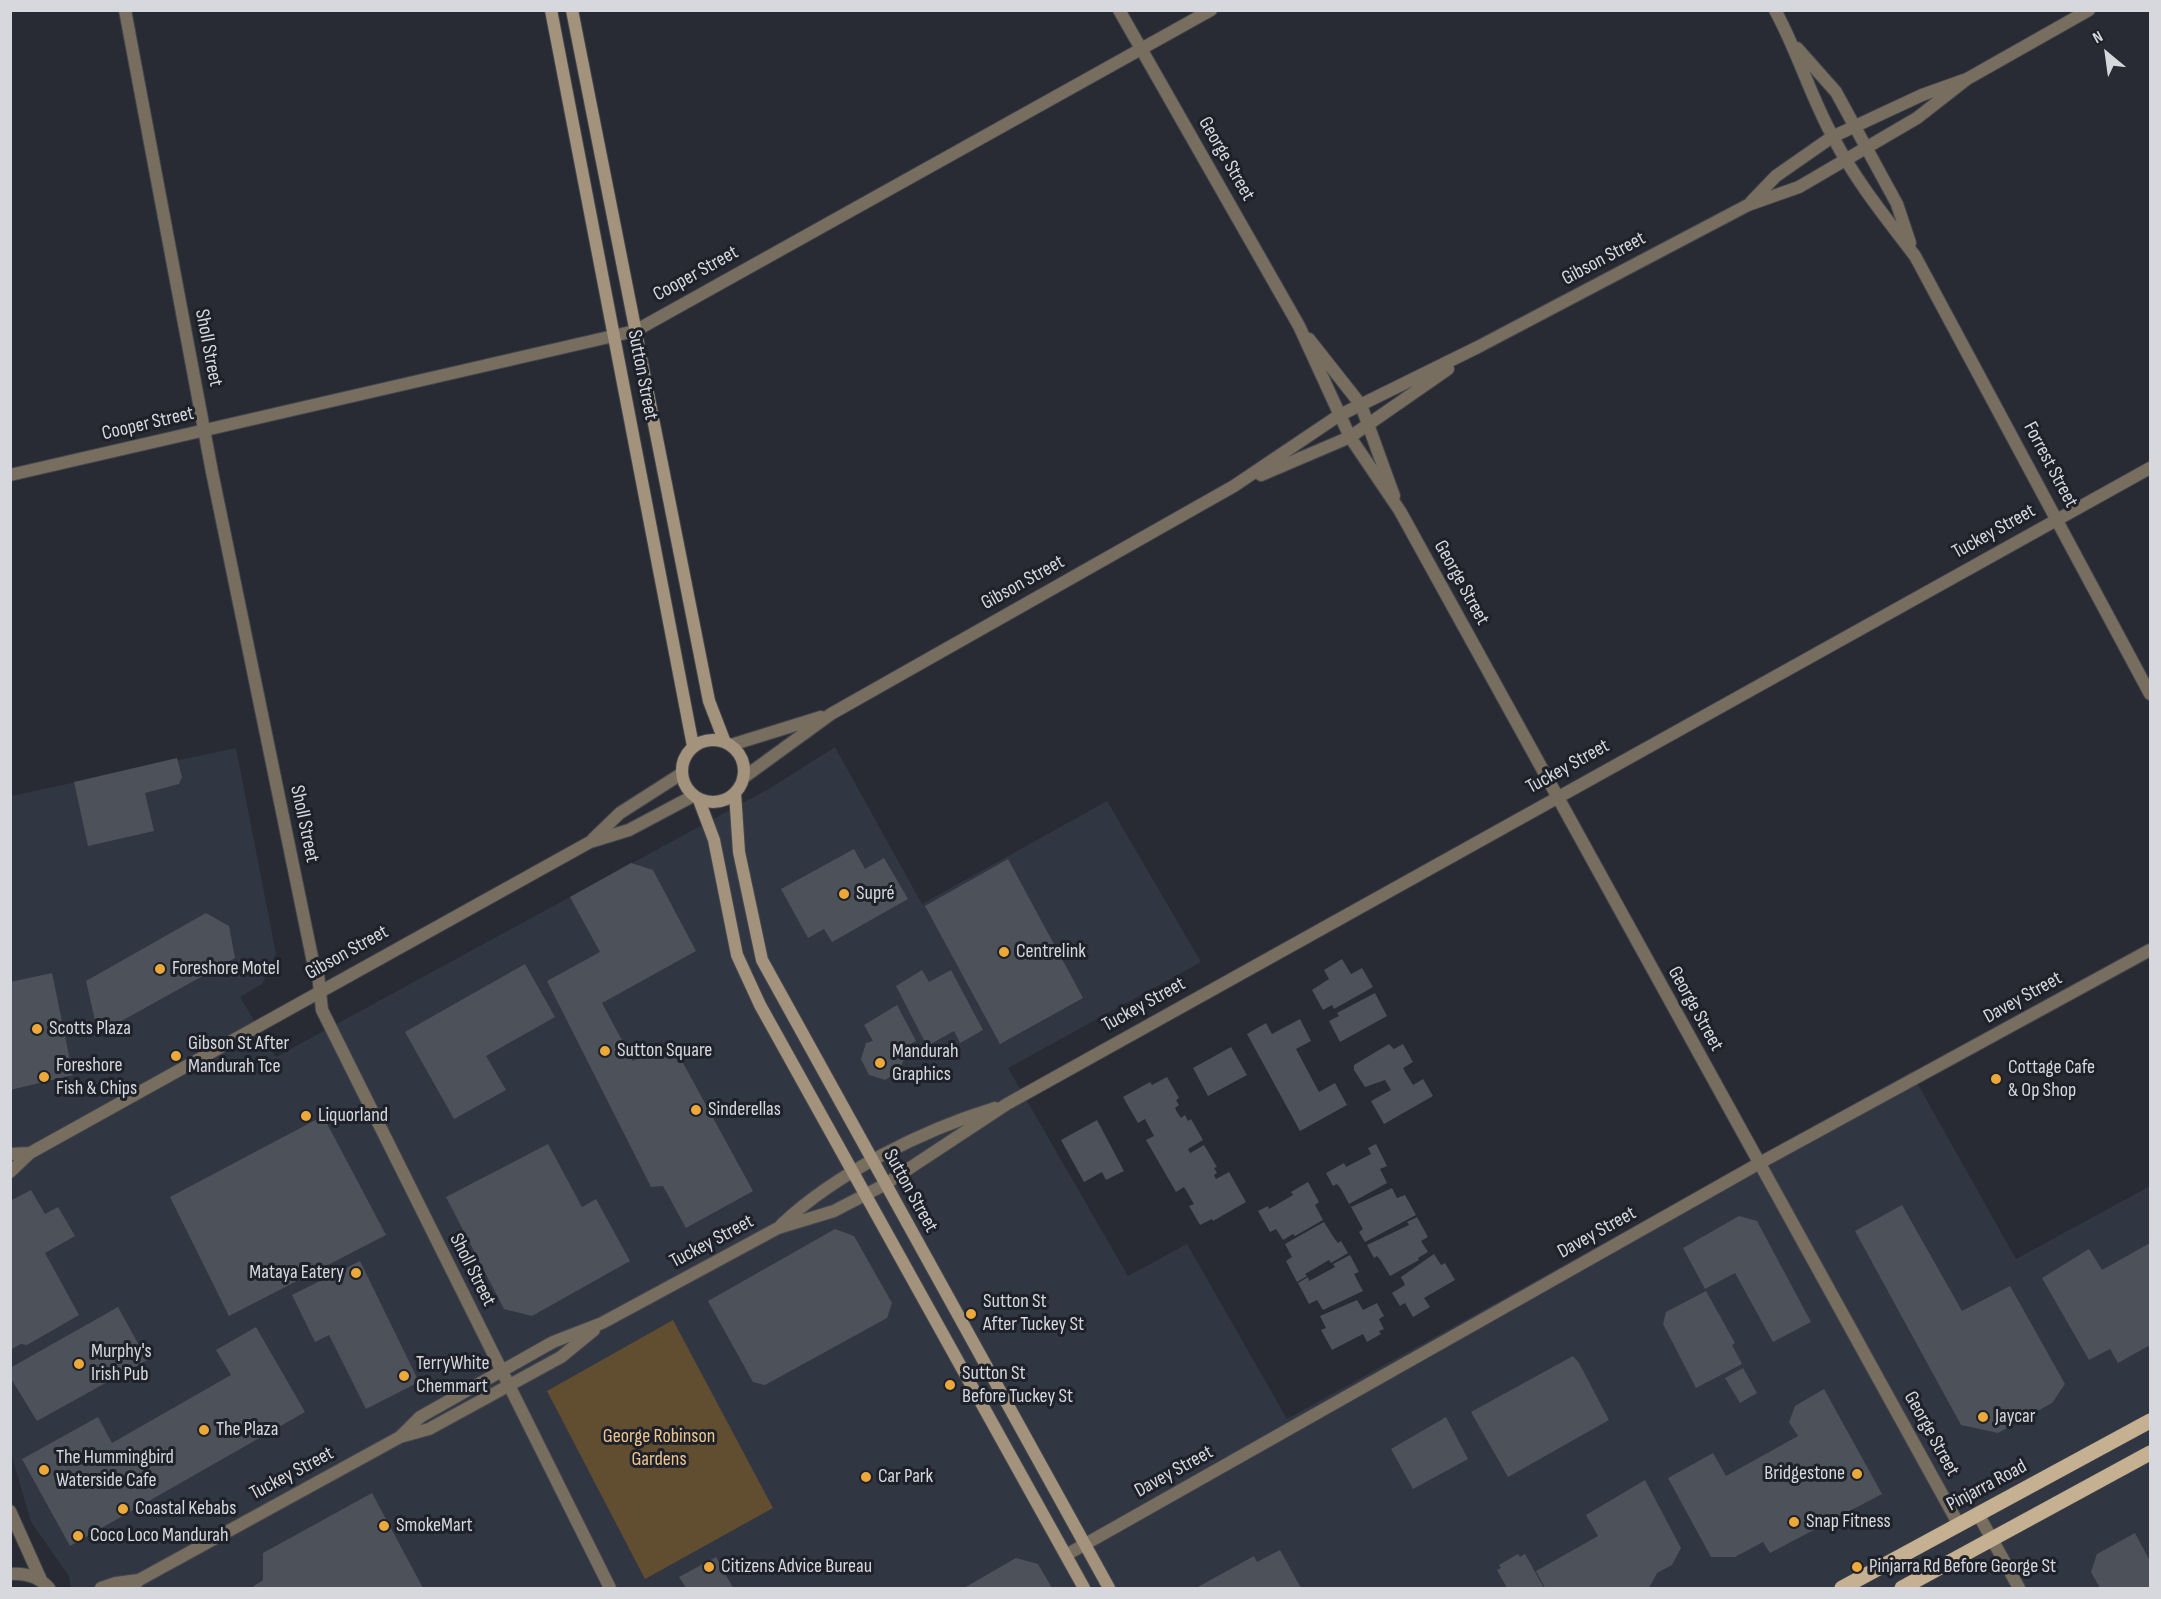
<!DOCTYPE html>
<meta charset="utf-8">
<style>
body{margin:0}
#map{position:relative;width:2161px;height:1599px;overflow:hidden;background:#282b33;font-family:"Sofia Sans Condensed",sans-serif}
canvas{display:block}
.frame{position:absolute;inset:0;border:12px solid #d6d8dd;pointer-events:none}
.north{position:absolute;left:2077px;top:24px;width:60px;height:60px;-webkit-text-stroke:4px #1e2129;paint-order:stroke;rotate:331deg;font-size:16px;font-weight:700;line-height:24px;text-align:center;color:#d6d8dd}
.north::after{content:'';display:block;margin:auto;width:21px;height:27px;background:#d6d8dd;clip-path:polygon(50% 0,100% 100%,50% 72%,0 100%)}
</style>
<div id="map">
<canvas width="2161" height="1599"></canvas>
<div class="frame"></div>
<div class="north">N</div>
</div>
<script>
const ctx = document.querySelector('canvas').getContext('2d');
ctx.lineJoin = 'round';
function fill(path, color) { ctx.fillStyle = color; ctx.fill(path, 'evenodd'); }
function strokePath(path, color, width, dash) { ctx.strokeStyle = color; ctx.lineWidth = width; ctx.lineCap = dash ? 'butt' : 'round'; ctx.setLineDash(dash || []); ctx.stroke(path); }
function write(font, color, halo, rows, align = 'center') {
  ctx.font = font + ' "Sofia Sans Condensed",sans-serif'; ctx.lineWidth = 6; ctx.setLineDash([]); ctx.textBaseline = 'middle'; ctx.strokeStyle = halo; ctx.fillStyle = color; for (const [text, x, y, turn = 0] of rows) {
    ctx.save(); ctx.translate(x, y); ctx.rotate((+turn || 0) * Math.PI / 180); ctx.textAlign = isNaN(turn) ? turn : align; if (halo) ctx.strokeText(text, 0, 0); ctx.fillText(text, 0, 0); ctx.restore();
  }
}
fill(new Path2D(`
 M 835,747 L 922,904 L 1107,801 L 1201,962 L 1008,1068 L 1128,1276 L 1187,1244 L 1287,1419 L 1911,1072 L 2016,1259 L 2150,1186 L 2150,1588 L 71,1588 L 69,1576 L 31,1522 L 11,1453 L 11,796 L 236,748 L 276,954 L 262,984 L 240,997 L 276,1057 L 772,787 Z`), '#313643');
fill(new Path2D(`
 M 673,1320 L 773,1508 L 645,1579 L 547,1391 Z`), '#614d30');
fill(new Path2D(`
 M 177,758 L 182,777 L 179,784 L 145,793 L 154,831 L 88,846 L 74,782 Z
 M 854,849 L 865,869 L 884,858 L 908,899 L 832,942 L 824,929 L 808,938 L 781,889 Z
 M 1008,859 L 1083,998 L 1000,1044 L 925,906 Z
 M 631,863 L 653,870 L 696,951 L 602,1003 L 633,1061 L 671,1041 L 753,1191 L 686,1228 L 663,1186 L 651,1187 L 547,981 L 600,952 L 570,897 Z
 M 206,913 L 229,926 L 235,958 L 98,1034 L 86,981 Z
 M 1342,959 L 1351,974 L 1362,968 L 1373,987 L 1334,1009 L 1332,1005 L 1323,1010 L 1312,990 L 1329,979 L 1324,970 Z
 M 525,964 L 555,1017 L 486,1056 L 506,1090 L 454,1119 L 405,1032 Z
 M 922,970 L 929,982 L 951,970 L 983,1030 L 960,1043 L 954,1031 L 927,1046 L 896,986 Z
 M 52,973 L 73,1075 L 10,1090 L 10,982 Z
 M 1375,993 L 1387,1016 L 1340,1042 L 1329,1021 L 1339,1016 L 1337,1013 Z
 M 897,1005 L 916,1041 L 901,1049 L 905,1055 L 900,1071 L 885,1080 L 869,1075 L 861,1059 L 866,1043 L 873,1041 L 864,1025 Z
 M 1300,1019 L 1311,1041 L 1296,1049 L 1319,1092 L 1335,1083 L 1347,1105 L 1300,1131 L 1247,1034 L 1266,1023 L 1272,1034 Z
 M 1389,1044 L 1394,1049 L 1403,1044 L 1413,1062 L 1403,1068 L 1405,1072 L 1413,1085 L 1423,1079 L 1433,1096 L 1384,1124 L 1371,1101 L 1391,1090 L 1385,1080 L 1365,1087 L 1354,1070 L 1354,1065 Z
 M 1231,1047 L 1247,1075 L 1208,1096 L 1193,1068 Z
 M 1167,1077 L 1179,1098 L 1176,1100 L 1179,1105 L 1175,1108 L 1177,1112 L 1181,1118 L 1185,1115 L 1188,1121 L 1191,1119 L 1203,1140 L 1188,1149 L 1190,1153 L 1204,1145 L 1217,1167 L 1214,1168 L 1217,1173 L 1214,1175 L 1216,1179 L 1229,1172 L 1246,1202 L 1213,1221 L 1212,1219 L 1200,1225 L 1189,1206 L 1194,1204 L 1184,1187 L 1176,1192 L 1146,1140 L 1154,1136 L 1145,1119 L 1138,1123 L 1123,1097 L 1150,1082 L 1152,1085 Z
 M 323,1116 L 386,1235 L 229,1316 L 170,1197 Z
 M 1097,1120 L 1124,1171 L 1106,1180 L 1102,1172 L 1084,1182 L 1061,1140 Z
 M 548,1144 L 582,1207 L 596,1199 L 630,1261 L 532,1316 L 504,1309 L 446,1197 Z
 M 1376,1144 L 1387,1166 L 1380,1169 L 1387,1183 L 1349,1204 L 1341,1189 L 1337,1184 L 1333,1186 L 1326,1173 L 1344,1163 L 1346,1167 L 1371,1154 L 1368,1148 Z
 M 1308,1182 L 1319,1202 L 1315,1205 L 1323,1220 L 1295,1236 L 1293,1234 L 1283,1240 L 1276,1229 L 1270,1232 L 1258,1211 L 1268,1206 L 1269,1209 L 1293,1195 L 1291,1192 Z
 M 1392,1188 L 1397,1198 L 1405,1195 L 1416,1215 L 1365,1242 L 1359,1232 L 1363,1229 L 1351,1207 Z
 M 31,1190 L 45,1214 L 58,1207 L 75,1236 L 45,1253 L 79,1315 L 27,1345 L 21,1344 L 10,1350 L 10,1201 Z
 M 1902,1205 L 1962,1311 L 2010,1286 L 2065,1384 L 2052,1403 L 1998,1433 L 1961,1425 L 1855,1231 Z
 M 1739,1216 L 1757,1221 L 1811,1322 L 1773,1342 L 1735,1273 L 1705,1289 L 1683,1248 Z
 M 1417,1217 L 1428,1237 L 1421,1241 L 1428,1252 L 1418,1258 L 1419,1260 L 1390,1276 L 1381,1261 L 1377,1256 L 1374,1258 L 1367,1245 L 1409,1225 L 1407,1222 Z
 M 1324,1222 L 1334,1238 L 1338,1243 L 1341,1241 L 1348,1253 L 1331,1263 L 1329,1260 L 1305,1274 L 1307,1276 L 1297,1282 L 1286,1261 L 1292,1257 L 1285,1244 Z
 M 835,1229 L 854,1236 L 892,1303 L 887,1318 L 765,1385 L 753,1382 L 708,1301 Z
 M 2150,1243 L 2150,1345 L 2118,1363 L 2110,1349 L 2089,1360 L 2042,1278 L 2089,1249 L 2102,1270 Z
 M 1434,1254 L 1441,1265 L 1445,1263 L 1455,1280 L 1424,1298 L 1430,1307 L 1413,1317 L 1405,1303 L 1400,1306 L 1392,1293 L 1405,1285 L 1401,1277 Z
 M 1350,1255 L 1359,1272 L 1354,1274 L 1363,1291 L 1323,1310 L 1317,1300 L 1309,1304 L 1298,1283 L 1308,1277 L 1309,1281 L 1335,1267 L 1333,1264 Z
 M 360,1261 L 419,1382 L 366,1409 L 329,1335 L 315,1342 L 292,1295 Z
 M 1706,1291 L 1735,1343 L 1732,1345 L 1742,1364 L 1696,1388 L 1663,1324 L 1666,1312 Z
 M 1357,1300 L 1363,1310 L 1377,1303 L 1384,1316 L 1379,1319 L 1384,1329 L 1379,1331 L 1381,1334 L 1367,1342 L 1363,1334 L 1332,1350 L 1321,1330 L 1326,1328 L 1320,1316 Z
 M 118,1307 L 147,1360 L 37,1421 L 10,1377 L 10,1368 Z
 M 256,1327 L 305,1412 L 70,1546 L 22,1459 L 98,1417 L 112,1443 L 231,1375 L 216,1350 Z
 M 1573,1356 L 1579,1363 L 1609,1420 L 1508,1477 L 1471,1412 Z
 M 1743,1368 L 1757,1393 L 1740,1403 L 1725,1378 Z
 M 1824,1389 L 1882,1494 L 1770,1553 L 1763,1542 L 1735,1557 L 1711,1557 L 1668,1478 L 1713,1453 L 1726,1476 L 1798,1436 L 1789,1422 L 1795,1406 Z
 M 1446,1417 L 1468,1459 L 1413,1489 L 1391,1449 Z
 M 1645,1480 L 1681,1548 L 1672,1565 L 1657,1573 L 1649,1588 L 1545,1588 L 1536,1571 L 1598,1536 L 1586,1515 Z
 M 372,1493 L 423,1588 L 254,1588 L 254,1586 L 263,1580 L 263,1553 Z
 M 2135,1533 L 2150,1561 L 2150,1588 L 2100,1588 L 2091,1572 L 2097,1554 Z
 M 1280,1550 L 1301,1588 L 1196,1588 L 1254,1556 L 1257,1562 Z
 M 1518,1554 L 1520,1557 L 1525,1554 L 1544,1588 L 1507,1588 L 1497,1570 L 1501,1568 L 1499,1565 Z
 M 716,1557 L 733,1588 L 686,1588 L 679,1577 Z
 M 1016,1558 L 1038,1564 L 1052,1588 L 964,1588 Z`), '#4d5159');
const minor = new Path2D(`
 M 125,10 L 212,472 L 313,962 L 318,974 L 322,1010 L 610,1588
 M 1119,10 L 1299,326 L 1350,437 L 1400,511 L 1959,1525
 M 1775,10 C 1798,52 1811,98 1834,139 C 1856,181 1886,218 1915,256 L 2150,694
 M 1797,48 L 1836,92 L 1897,204 L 1910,243
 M 1309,339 L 1361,405 L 1394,496
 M 10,475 L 635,331 L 1211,10
 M 781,1225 C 836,1173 923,1130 995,1108
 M 400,1437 L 420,1417 L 553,1342 L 602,1323 L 778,1228 L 834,1211 L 884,1185 L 1007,1104 L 2150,468
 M 1978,1514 L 2019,1588
 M 1066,1555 L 1758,1164 L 2150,950
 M 101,1588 L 116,1583 L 139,1580
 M 132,1588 L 139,1580 L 400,1437 L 429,1429 L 561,1357 L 594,1330`);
const tertiary = new Path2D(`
 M 1751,202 L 1776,176 L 1832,137 L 1922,95 L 1967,79 L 2089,10
 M 1261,475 L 1350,437 L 1448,369
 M 731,745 L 821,717
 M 743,778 L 831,714 L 1234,486 L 1338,416 L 1478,347 L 1748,205 L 1799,187 L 1917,118 L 1967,79
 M 593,839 L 620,813 L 681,774
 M 10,1154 L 30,1153
 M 10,1172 L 30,1153 L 590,842 L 629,830 L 693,796
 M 10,1511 L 41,1580
 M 10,1574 C 25,1573 39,1577 49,1588`);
const secondary = new Path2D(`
 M 551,10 L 693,746
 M 572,10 L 709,701 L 724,740
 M682 771a31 31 0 1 1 62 0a31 31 0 1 1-62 0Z
 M 735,793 L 739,852 L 762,960 L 1109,1588
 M 699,800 L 714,840 L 737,955 L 760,1005 L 1084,1588`);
const primary = new Path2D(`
 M 1842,1588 L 2150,1421
 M 1902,1588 L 2150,1453`);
strokePath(minor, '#44474e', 14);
strokePath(tertiary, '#44474e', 14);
strokePath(secondary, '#44474e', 14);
strokePath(primary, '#44474e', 16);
strokePath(minor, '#786e60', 12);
strokePath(tertiary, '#786e60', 12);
strokePath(secondary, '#a4937c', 12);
strokePath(primary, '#c6b092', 15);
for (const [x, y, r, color] of [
 [844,894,6,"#eca93a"],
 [1004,952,6,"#eca93a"],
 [160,969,6,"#eca93a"],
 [37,1029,6,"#eca93a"],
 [605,1051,6,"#eca93a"],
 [176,1056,6,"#eca93a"],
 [880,1063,6,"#eca93a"],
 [44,1077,6,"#eca93a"],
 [1996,1079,6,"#eca93a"],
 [696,1110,6,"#eca93a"],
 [306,1116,6,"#eca93a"],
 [356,1273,6,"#eca93a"],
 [971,1314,6,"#eca93a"],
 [79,1364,6,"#eca93a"],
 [404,1376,6,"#eca93a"],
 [950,1385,6,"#eca93a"],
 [1983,1417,6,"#eca93a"],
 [204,1430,6,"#eca93a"],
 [44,1470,6,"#eca93a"],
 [1857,1474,6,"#eca93a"],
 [866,1477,6,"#eca93a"],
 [123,1509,6,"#eca93a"],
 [1794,1522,6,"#eca93a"],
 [384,1526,6,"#eca93a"],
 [78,1536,6,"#eca93a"],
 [709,1567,6,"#eca93a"],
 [1857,1567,6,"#eca93a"]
]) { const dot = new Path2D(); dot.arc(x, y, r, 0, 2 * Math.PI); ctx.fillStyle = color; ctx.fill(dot); strokePath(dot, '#1e2129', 2); }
write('20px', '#d6d8dd', '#1e2129', [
 ["George Street",1226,159,60],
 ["Gibson Street",1604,259,-28],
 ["Cooper Street",696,274,-29],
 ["Sholl Street",208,348,79],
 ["Sutton Street",642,375,79],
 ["Cooper Street",148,424,-13],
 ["Forrest Street",2050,465,62],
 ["Tuckey Street",1994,532,-29],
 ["Gibson Street",1023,583,-29],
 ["George Street",1461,583,61],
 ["Tuckey Street",1568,767,-29],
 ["Sholl Street",304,824,78],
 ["Gibson Street",347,953,-29],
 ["Davey Street",2023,998,-29],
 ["Tuckey Street",1144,1005,-29],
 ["George Street",1695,1009,61],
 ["Sutton Street",910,1191,61],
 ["Davey Street",1597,1233,-29],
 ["Tuckey Street",712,1242,-28],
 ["Sholl Street",472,1270,63],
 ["George Street",1931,1434,61],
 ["Davey Street",1174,1472,-29],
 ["Tuckey Street",292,1474,-28],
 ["Pinjarra Road",1987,1486,-28]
]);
write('20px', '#d6d8dd', '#1e2129', [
 ["Supré",856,894],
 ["Centrelink",1016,952],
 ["Foreshore Motel",172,969],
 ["Scotts Plaza",49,1029],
 ["Gibson St After",188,1044],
 ["Mandurah Tce",188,1067],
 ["Sutton Square",617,1051],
 ["Mandurah",892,1052],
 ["Graphics",892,1075],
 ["Foreshore",56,1066],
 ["Fish & Chips",56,1089],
 ["Cottage Cafe",2008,1068],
 ["& Op Shop",2008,1091],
 ["Sinderellas",708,1110],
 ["Liquorland",318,1116],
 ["Mataya Eatery",344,1273,"right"],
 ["Sutton St",983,1302],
 ["After Tuckey St",983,1325],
 ["Murphy's",91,1352],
 ["Irish Pub",91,1375],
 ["TerryWhite",416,1364],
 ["Chemmart",416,1387],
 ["Sutton St",962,1374],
 ["Before Tuckey St",962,1397],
 ["Jaycar",1995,1417],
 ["The Plaza",216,1430],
 ["The Hummingbird",56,1458],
 ["Waterside Cafe",56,1481],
 ["Bridgestone",1845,1474,"right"],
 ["Car Park",878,1477],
 ["Coastal Kebabs",135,1509],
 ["Snap Fitness",1806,1522],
 ["SmokeMart",396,1526],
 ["Coco Loco Mandurah",90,1536],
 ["Citizens Advice Bureau",721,1567],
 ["Pinjarra Rd Before George St",1869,1567]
], 'left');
write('20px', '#eec68d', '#1e2129', [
 ["George Robinson",659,1437],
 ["Gardens",659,1460]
]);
</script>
